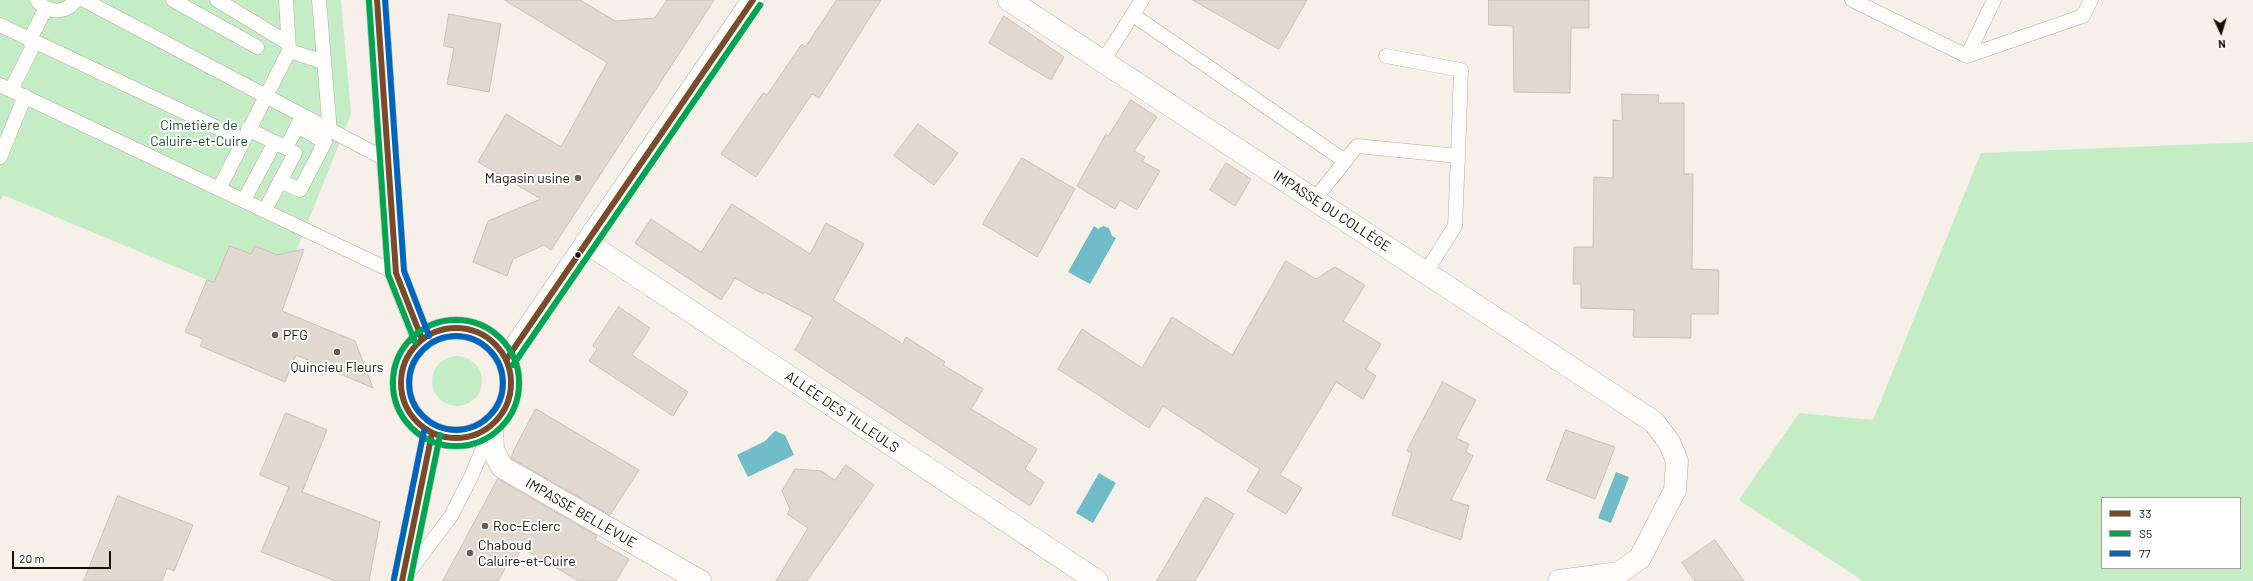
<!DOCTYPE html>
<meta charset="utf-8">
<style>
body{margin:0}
#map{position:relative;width:2253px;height:581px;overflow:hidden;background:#f6f0e9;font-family:Barlow,sans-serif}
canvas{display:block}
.legend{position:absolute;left:2101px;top:497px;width:140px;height:72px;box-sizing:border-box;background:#fff;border:1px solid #a39f9b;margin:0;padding:5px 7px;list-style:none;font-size:12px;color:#180f05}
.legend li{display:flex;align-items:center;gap:8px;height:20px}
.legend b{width:20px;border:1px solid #a39f9b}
.north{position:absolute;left:2201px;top:12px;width:40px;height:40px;-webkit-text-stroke:3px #fff;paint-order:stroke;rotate:176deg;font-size:11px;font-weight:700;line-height:16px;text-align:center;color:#180f05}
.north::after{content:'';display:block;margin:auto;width:14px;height:18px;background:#180f05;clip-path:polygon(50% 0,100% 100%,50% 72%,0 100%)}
.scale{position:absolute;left:12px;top:551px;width:99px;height:18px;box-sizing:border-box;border:2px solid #180f05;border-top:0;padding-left:5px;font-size:12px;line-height:14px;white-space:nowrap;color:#180f05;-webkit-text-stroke:3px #fff;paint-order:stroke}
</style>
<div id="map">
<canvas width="2253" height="581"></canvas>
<ul class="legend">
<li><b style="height:5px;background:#7a4b2a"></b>33</li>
<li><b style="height:5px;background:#00a651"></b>S5</li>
<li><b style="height:5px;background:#0065bd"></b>77</li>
</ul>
<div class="north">N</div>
<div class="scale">20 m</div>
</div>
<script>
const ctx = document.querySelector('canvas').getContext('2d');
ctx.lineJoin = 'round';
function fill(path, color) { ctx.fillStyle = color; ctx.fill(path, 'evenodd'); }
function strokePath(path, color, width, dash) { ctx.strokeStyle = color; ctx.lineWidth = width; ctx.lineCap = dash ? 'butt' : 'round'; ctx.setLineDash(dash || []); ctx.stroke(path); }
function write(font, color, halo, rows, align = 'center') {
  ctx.font = font + ' Barlow,sans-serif'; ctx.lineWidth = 4; ctx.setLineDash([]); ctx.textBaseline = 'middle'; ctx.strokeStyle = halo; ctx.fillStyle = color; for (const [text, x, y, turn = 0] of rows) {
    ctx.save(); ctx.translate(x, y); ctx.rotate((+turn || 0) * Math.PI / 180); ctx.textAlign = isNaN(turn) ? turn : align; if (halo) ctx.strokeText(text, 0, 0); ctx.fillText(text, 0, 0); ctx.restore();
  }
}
fill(new Path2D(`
 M 0,0 L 341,0 L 351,114 L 297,249 L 301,255 L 282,311 L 3,195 L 0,201 Z
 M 2253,142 L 2253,581 L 1863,581 L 1739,500 L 1799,413 L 1873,420 L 1981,153 ZM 2102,498 L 2240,498 L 2240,568 L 2102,568 Z
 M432 381a25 25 0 1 1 50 0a25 25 0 1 1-50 0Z`), '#c4ecc5');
fill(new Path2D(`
 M 1094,226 L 1098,229 L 1103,226 L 1109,228 L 1112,236 L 1116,238 L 1090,284 L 1068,272 Z
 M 775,431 L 785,435 L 794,455 L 748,477 L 737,455 L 765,441 Z
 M 1616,472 L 1629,477 L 1611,523 L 1598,518 Z
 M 1099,473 L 1116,483 L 1093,523 L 1076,513 Z`), '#70bcc8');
const building = new Path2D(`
 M 505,0 L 580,0 L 615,21 L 655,18 L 667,0 L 714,0 L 551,250 L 544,245 L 513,259 L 507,276 L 473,262 L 488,221 L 541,199 L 478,162 L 506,114 L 561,147 L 607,63 Z
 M 837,0 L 881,0 L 819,98 L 812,94 L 756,177 L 721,154 L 763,93 L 767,95 L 802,44 L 805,47 Z
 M 1193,0 L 1307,0 L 1279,49 Z
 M 1489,0 L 1589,0 L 1589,28 L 1571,28 L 1570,93 L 1514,92 L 1513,26 L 1489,25 Z
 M 449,14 L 501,24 L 489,92 L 447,84 L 454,48 L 444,46 Z
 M 1004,16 L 1064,57 L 1051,80 L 989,43 Z
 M 1622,94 L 1659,95 L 1658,103 L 1684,103 L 1684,174 L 1693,174 L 1692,269 L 1719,270 L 1718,314 L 1691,314 L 1691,338 L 1633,337 L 1634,310 L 1581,308 L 1581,284 L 1573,284 L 1574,247 L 1593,247 L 1594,177 L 1613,178 L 1613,120 L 1622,121 Z
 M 1131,100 L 1157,117 L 1134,151 L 1145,157 L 1142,161 L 1160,171 L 1137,210 L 1120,200 L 1115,209 L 1077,186 L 1106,134 L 1108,136 Z
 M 918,124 L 958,153 L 934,185 L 894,156 Z
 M 1022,158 L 1075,189 L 1037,257 L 983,224 Z
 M 1226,163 L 1251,179 L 1235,206 L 1210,190 Z
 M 732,204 L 810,254 L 826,223 L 864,244 L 833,300 L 903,344 L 906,337 L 945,362 L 943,365 L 983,389 L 971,409 L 1037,449 L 1025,469 L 1044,482 L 1030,506 L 795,350 L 813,317 L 764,292 L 763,294 L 735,278 L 721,300 L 635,243 L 651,219 L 701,252 Z
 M 230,246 L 251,254 L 255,246 L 277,255 L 304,249 L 282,311 L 355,341 L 373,388 L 296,355 L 285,382 L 200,346 L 203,339 L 185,332 L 207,280 L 214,282 Z
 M 1286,261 L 1316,279 L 1335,267 L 1365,285 L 1343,321 L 1381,344 L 1366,369 L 1376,376 L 1363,399 L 1336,382 L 1280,475 L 1302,488 L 1286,514 L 1247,491 L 1260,469 L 1163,406 L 1149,428 L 1058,369 L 1082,329 L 1142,368 L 1172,317 L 1232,355 Z
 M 619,307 L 650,328 L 632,355 L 688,392 L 673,416 L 589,361 L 597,349 L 593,346 Z
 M 1443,382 L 1476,400 L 1456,438 L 1469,444 L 1466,452 L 1473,456 L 1451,500 L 1469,506 L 1461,540 L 1392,515 L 1412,453 L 1407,451 Z
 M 536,409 L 639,470 L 610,515 L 511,458 L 514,450 Z
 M 286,413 L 327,430 L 302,492 L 380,522 L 369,581 L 336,581 L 261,552 L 289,487 L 260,475 Z
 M 1566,430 L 1615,447 L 1595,499 L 1547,480 Z
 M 846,465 L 874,485 L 807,581 L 776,581 L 808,528 L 787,514 L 790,509 L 782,491 L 795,469 L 821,471 L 835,480 Z
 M 498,479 L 597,536 L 595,540 L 629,559 L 616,581 L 579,581 L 522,548 L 514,563 L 510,560 L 498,581 L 443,581 Z
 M 118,496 L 193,525 L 174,571 L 167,568 L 162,581 L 84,581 Z
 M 1206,497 L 1234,514 L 1195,581 L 1157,581 Z
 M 1715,540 L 1744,581 L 1695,581 L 1682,563 Z`);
fill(building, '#e1d9d0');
strokePath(building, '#c9c1b9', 1);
const service = new Path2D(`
 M 37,0 C 47,14 66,14 76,0
 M 84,0 L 387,160
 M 173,0 L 257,47
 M 217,0 L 288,43
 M 319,0 L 330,132
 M 1852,0 L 1967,56 L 2083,16 L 2091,0
 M 1133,15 L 1345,161
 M 0,25 L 243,140
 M 289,51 L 324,62
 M 1386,56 L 1461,70 L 1458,156
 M 1967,56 L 1994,0
 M 1103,61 L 1142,0
 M 0,85 L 396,273
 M 11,90 L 32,48 L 30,39 L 46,8
 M 248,129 L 286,148 L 301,119
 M 0,157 L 25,96
 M 280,181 L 300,190 L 325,142 L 297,126
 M 219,189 L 289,51 L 286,0
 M 1315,199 L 1357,146 L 1458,156 L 1455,226 L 1426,272
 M 244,200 L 275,142
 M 265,210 L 295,153
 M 406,576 L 451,516 L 471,477 L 489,434`);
const minor = new Path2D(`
 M 1009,0 L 1654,422 L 1669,442 L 1677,461 L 1675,490 L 1640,558 L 1619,573 L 1559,581
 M 586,242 L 1097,581
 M 506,360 L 753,0
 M 492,424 L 493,450 L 502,467 L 700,581`);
const primary = new Path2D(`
 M 377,0 L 395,262 L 396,273 L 422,339
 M401 383a55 55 0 1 1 110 0a55 55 0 1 1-110 0Z
 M 402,581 L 432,433`);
strokePath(service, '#b2aba3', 15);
strokePath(minor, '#b2aba3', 23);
strokePath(primary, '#b2aba3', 23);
strokePath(service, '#fefdfc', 14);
strokePath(minor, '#fefdfc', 22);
strokePath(primary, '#fefdfc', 22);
strokePath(new Path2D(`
 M 377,0 L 396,273 L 422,339
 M401 383a55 55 0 1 1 110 0a55 55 0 1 1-110 0Z
 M 506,360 L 753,0
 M 402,581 L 432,433`), '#7a4b2a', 6);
strokePath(new Path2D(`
 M 369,1 L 388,274 L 415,342
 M393 383a63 63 0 1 1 126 0a63 63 0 1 1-126 0Z
 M 513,365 L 760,5
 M 410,581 L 440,435`), '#00a651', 6);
strokePath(new Path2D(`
 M 385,0 L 404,271 L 429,336
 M409 383a47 47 0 1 1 94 0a47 47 0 1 1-94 0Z
 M 394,579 L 424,431`), '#0065bd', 6);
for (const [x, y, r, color] of [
 [578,178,4,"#665e55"],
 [578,255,3.5,"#180f05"],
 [275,335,4,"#665e55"],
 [337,352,4,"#665e55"],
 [485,526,4,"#665e55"],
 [470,553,4,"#665e55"]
]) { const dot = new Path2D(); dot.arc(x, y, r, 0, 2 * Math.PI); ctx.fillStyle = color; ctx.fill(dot); strokePath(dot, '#fff', 1.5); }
write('14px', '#195327', '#fff', [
 ["Cimetière de",199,125],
 ["Caluire-et-Cuire",199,141]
]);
write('14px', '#180f05', '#fff', [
 ["Magasin usine",570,178,"right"],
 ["PFG",283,335],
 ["Quincieu Fleurs",337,367,"center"],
 ["Roc-Eclerc",493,526],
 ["Chaboud",478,545],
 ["Caluire-et-Cuire",478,561]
], 'left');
write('14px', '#180f05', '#fff', [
 ["IMPASSE DU COLLÈGE",1332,211,33],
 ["ALLÉE DES TILLEULS",842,412,34],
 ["IMPASSE BELLEVUE",581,513,30]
]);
</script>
